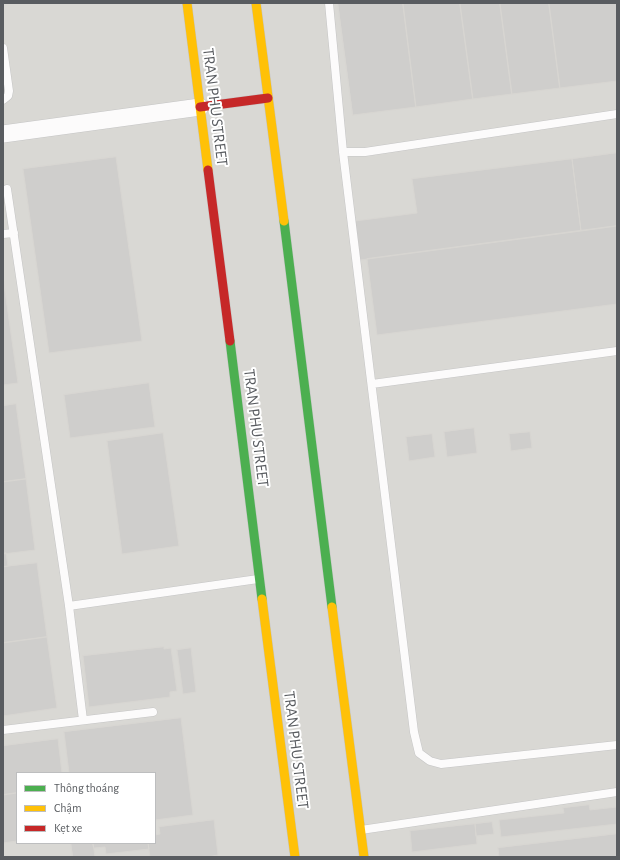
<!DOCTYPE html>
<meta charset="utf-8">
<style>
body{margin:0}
#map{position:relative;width:620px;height:860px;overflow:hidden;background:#e8e7e3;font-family:"Alegreya Sans",sans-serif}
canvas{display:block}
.frame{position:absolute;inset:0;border:4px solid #595c60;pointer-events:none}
.legend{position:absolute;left:16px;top:772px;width:140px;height:72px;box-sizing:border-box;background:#fff;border:1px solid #bdbebf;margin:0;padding:5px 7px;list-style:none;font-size:12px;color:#595c60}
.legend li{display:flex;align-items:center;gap:8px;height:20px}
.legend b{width:20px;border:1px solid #bdbebf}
</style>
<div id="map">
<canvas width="620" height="860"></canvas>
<div class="frame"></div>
<ul class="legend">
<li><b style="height:5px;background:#4caf50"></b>Thông thoáng</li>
<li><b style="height:5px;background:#ffc107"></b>Chậm</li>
<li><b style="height:5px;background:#c62828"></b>Kẹt xe</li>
</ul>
</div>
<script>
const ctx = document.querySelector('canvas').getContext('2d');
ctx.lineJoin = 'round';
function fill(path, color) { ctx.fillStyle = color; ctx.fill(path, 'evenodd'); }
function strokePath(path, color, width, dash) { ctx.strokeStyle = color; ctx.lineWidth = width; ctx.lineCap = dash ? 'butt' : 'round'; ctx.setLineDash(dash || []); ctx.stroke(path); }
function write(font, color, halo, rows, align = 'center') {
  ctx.font = font + ' "Alegreya Sans",sans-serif'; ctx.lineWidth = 4; ctx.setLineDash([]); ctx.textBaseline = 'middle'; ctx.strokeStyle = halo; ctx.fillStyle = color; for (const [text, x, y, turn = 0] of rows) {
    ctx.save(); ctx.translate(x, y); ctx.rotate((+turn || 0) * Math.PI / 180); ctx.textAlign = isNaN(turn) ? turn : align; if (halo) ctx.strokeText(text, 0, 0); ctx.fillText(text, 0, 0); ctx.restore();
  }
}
fill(new Path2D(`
 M 3,3 L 617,3 L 617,857 L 3,857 ZM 17,773 L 155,773 L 155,843 L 17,843 Z`), '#d9d8d4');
const building = new Path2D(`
 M 338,3 L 403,3 L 416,107 L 353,115 Z
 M 403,3 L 460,3 L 473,99 L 416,107 Z
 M 460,3 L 500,3 L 512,94 L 473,99 Z
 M 500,3 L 549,3 L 560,88 L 512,94 Z
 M 549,3 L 617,3 L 617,81 L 560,88 Z
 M 617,153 L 617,226 L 581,231 L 572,159 Z
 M 116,157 L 142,341 L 49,353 L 23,169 Z
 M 572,159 L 581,231 L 360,260 L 355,221 L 417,213 L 412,179 Z
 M 617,226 L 617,304 L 377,335 L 367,259 Z
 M 3,277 L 18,383 L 3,385 Z
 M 149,383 L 155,427 L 70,438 L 64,395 Z
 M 16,404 L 26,479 L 3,482 L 3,406 Z
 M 474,428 L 477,453 L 447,457 L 444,432 Z
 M 530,432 L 532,448 L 511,451 L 509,434 Z
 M 163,433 L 179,546 L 122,554 L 107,441 Z
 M 432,434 L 435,457 L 409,461 L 406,437 Z
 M 26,479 L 35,550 L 3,554 L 3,482 Z
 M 6,553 L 8,566 L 3,567 L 3,554 Z
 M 37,563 L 47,637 L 3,643 L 3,567 Z
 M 47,637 L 57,708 L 3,716 L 3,643 Z
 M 164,647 L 164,649 L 171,648 L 177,691 L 170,692 L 170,697 L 89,707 L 83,656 Z
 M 191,648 L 196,692 L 183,694 L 177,650 Z
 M 181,718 L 193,815 L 155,820 L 155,773 L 69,773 L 64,732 Z
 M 58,739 L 62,773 L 17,773 L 17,793 L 3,795 L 3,746 Z
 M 17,793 L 17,841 L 3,843 L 3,795 Z
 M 589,805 L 590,810 L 617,807 L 617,824 L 501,837 L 499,820 L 564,813 L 563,808 Z
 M 214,820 L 218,855 L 207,857 L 150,857 L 148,843 L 155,843 L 155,835 L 160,834 L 159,827 Z
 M 492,822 L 494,834 L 476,836 L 475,824 Z
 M 475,824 L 477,844 L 412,852 L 410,831 Z
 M 617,834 L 617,857 L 499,857 L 498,848 Z
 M 71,843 L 93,843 L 95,857 L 73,857 Z
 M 93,843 L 148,843 L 149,849 L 106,854 L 105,847 L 94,848 Z`);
fill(building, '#cfcecc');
strokePath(building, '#d8d6d2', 1);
const lane = new Path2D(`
 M 329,3 L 343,152 L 365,152 L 617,114
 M 3,48 L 9,91 L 8,96 L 3,100
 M 343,152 L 414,732 L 419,753 L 430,761 L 441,764 L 617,745
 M 7,189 L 69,606 L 83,720
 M 3,234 L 14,233
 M 372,384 L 617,351
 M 69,606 L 258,579
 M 3,730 L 153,712
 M 361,830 L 617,792`);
const street = new Path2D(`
 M 3,134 L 200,107`);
const fast = new Path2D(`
 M 284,221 L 332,607
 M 230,341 L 262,599`);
const slow = new Path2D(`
 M 187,3 L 208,170
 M 256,3 L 284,221
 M 262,599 L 295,857
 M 332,607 L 364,857`);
const jam = new Path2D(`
 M 200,107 L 268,98
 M 208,170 L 230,341`);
strokePath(lane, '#c5c5c5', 9);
strokePath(street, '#c5c5c5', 18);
strokePath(fast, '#c5c5c5', 10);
strokePath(slow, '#c5c5c5', 10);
strokePath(jam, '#c5c5c5', 10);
strokePath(lane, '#fcfbfb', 8);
strokePath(street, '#fcfbfb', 17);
strokePath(fast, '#4caf50', 9);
strokePath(slow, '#ffc107', 9);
strokePath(jam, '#c62828', 9);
write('16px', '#595c60', '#fff', [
 ["TRAN PHU STREET",215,107,83],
 ["TRAN PHU STREET",256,428,83],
 ["TRAN PHU STREET",296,750,83]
]);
</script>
